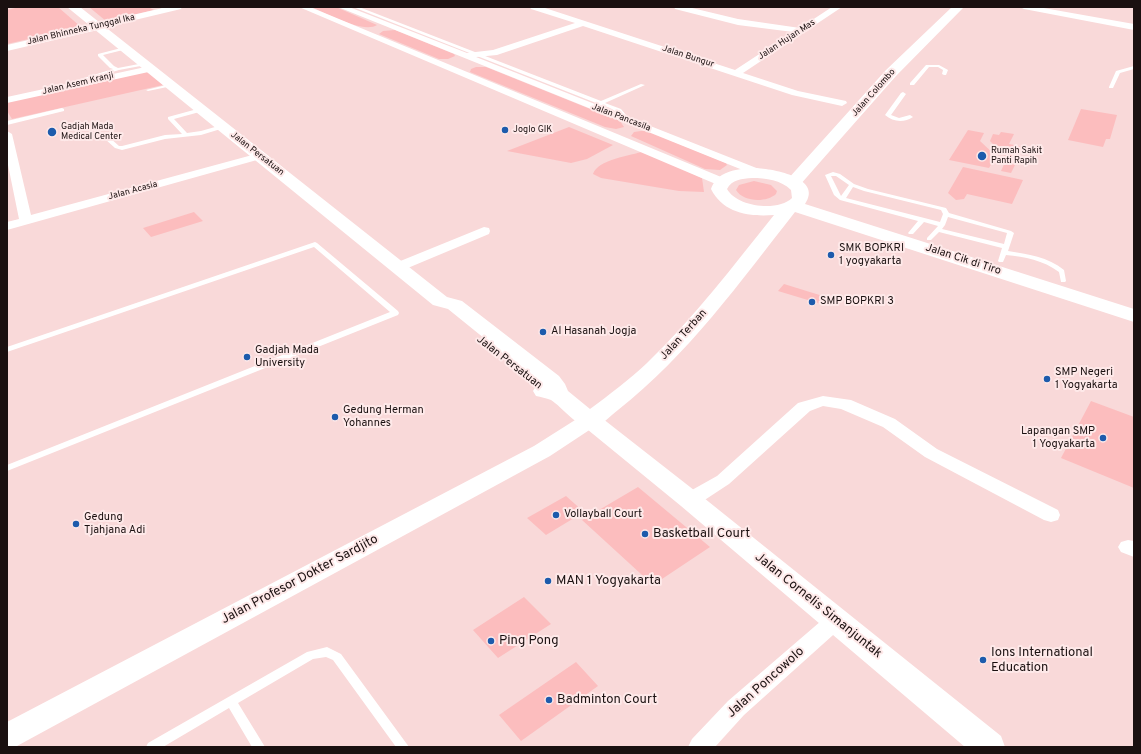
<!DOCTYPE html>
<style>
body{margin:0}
#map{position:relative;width:1141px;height:754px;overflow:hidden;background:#f9d9d9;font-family:Overpass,sans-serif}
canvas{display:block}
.frame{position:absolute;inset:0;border:8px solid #1a1010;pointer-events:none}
</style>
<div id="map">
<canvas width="1141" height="754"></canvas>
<div class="frame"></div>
</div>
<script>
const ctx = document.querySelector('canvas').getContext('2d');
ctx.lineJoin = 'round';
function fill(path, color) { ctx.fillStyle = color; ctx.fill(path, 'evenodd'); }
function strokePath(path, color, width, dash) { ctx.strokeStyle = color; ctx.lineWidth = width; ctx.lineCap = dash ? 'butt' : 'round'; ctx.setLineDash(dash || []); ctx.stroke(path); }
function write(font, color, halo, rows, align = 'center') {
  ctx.font = font + ' Overpass,sans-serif'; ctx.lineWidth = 4; ctx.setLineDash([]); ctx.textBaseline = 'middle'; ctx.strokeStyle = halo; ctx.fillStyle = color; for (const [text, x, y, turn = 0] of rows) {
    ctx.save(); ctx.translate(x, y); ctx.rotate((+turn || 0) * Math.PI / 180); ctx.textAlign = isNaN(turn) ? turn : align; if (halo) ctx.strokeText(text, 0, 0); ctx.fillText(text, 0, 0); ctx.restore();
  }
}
fill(new Path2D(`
 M 19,7 L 58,7 L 81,27 L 7,44 L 7,10 Z
 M 89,7 L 148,7 L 154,10 L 106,21 Z
 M 311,7 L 336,7 L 377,25 C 363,34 326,13 311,7 Z
 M 395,30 L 454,54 L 455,56 L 448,59 L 439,59 L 379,34 L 383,31 Z
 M 476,67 L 486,67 L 620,121 L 624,127 L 616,129 L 605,127 L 470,72 L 471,69 Z
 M 148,71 L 163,85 L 12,119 L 7,111 L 7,101 Z
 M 1081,109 L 1117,115 L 1110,139 L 1106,139 L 1103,147 L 1068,140 Z
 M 569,127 L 613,145 L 587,159 L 571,163 L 507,151 Z
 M 968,130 L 984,133 L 980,141 L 996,156 L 989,168 L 949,160 Z
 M 641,131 L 648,131 L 726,163 L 727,165 L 720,170 L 705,169 L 631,136 L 634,132 Z
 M 1001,132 L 1014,134 L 1009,144 L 1024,147 L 1011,173 L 1001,171 L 1007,158 L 990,141 L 993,134 L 999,135 Z
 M 644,151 L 702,178 L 704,192 L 679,191 L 601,178 L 593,174 C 598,159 631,156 644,151 Z
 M 963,167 L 1023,180 L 1012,204 L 967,194 L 964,199 L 956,200 L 948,193 Z
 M 754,181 L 771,185 L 777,191 L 776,194 C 766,203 743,202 736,190 L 739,185 Z
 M 194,212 L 203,221 L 151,237 L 143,228 Z
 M 784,284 L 826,297 L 821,304 L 778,291 Z
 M 1091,401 L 1134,417 L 1134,488 L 1061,458 Z
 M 638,487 L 710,547 L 653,585 L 582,520 Z
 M 566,496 L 584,512 L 546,535 L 527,518 Z
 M 524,597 L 551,624 L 498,658 L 473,630 Z
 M 576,662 L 598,686 L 521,741 L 499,715 Z`), '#fcbdbe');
fill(new Path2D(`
 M 159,7 L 164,7 L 168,10 L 165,11 Z
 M 353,7 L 359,7 L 601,101 L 641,84 L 645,85 L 605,103 L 621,109 L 630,120 L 625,121 C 617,111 609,105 596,105 L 596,103 Z
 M 125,47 L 127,48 L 127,49 L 103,55 L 114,66 L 118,68 L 144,63 L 146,64 L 146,65 L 119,70 L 90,79 L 92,82 L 90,83 L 84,80 L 84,78 L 113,69 L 110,68 L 98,56 L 98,54 Z
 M 926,65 L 939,65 L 948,70 L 946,75 L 944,75 L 942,74 L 943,70 L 938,67 L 929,67 L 914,85 L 910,85 L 910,83 Z
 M 1134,66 L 1134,69 L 1120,73 L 1113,88 L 1109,88 L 1109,87 L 1116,71 Z
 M 170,84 L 172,85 L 172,86 L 148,91 L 146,90 Z
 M 903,92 L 906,94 L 891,115 L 899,118 L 910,115 L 913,117 C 904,123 893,122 885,115 L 901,93 Z
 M 62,108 L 64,109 L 64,111 L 7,125 L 7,121 Z
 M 201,108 L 204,110 L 203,111 L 174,119 L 187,133 L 201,131 L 222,125 L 224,126 L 224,128 L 201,135 L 165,139 L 122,150 L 115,148 L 105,139 L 110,138 L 119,146 L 122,146 L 165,135 L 182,134 L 168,119 L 168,117 Z
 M 833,172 L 840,174 L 854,184 L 868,189 L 946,208 L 949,213 L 1011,231 L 1014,233 L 1008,251 C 1028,254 1048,257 1064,270 L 1066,281 L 1065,282 L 1061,282 L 1059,272 C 1043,260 1025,257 1006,255 L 1003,262 L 999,262 L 998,261 L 1002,248 L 939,232 L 931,240 L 927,240 L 927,238 L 938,226 L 924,222 L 913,234 L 909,234 L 908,233 L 918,221 L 840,200 L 834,195 L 825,175 ZM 831,176 L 836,176 L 849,185 L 841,196 ZM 853,187 L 864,191 L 941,210 L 943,214 L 940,222 L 846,198 ZM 948,217 L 1007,233 L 1004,244 L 942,229 L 945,225 Z
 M 315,242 L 317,243 L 398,311 L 399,313 L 398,315 L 7,471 L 7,465 L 390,312 L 314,247 L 7,352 L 7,347 Z
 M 327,647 L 341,654 L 409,747 L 396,747 L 333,660 L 326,657 L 313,659 L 238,703 L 265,747 L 252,747 L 229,708 L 163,747 L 146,747 L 148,743 L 307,652 Z`), '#fff');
fill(new Path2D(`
 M 167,7 L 182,7 L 181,9 L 97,29 L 93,26 L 94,24 Z
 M 299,7 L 310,7 L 726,179 L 728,182 L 726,185 L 718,185 Z
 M 338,7 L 349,7 L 467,53 L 493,50 L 575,23 L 531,9 L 530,7 L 542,7 L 735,70 L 793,32 L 738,25 L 675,9 L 674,7 L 688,7 L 738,19 L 800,28 L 832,7 L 842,7 L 743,73 L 798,91 L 846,101 L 847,103 L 842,106 L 792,95 L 583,26 L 497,55 L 476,57 L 764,171 L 766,173 L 764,175 L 760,177 Z
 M 1020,7 L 1038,7 L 1134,24 L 1134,30 L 1024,9 Z
 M 150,66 L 155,69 L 153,71 L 7,103 L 7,97 Z
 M 7,131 L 12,134 L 31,215 L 256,154 L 264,154 L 266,156 L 264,158 L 7,230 L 7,222 L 19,219 L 7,160 Z
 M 484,227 L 489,228 L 490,231 L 489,234 L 403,270 L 398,271 L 393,270 L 391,267 L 393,264 Z
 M 823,396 L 851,400 L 895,419 L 937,449 L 1058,510 L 1060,515 L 1058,520 L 1051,522 L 1044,520 L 925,457 L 883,427 L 841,409 L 823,406 L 810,411 L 729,484 L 697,505 L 690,507 L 683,505 L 681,500 L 683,495 L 717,476 L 798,403 Z
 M 1128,540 L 1134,541 L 1134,557 L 1121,552 L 1118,547 L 1121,542 Z
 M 835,612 L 842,615 L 846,621 L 842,627 L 744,715 L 715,747 L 688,747 L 692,739 L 728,701 L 828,615 Z`), '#fff');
fill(new Path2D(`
 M 98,24 L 102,25 L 103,27 L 102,29 L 7,51 L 7,45 Z
 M 590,413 L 597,415 L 601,420 L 597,425 L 550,456 L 17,746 L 7,747 L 7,722 L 534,446 L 583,415 Z`), '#fff');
fill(new Path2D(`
 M 952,7 L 964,7 L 896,76 L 799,186 L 793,188 L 787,186 L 785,183 L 787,180 L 886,70 Z
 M 590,412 L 598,415 L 699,494 L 1001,736 L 1005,747 L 965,747 L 681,506 L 582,425 L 578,420 L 582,415 Z`), '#fff');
fill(new Path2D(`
 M 67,7 L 80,7 L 447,297 L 462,301 L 559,376 L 565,384 L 568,391 L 590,409 C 610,394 629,380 647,363 C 694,318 733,266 774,215 C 749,217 723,213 711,189 C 713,183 717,178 722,175 C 731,170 743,168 753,168 C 770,168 824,177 805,204 L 1134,309 L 1134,322 L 795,212 C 740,282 688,355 618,410 C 610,416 600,428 590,428 C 577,427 562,407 551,400 C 546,398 541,397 536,396 L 533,391 L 536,386 L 542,385 L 448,309 L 433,305 ZM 752,178 C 766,178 781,180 791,190 L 792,198 C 778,212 737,207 727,189 C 732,179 742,179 752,178 Z`), '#fff');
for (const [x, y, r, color] of [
 [505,130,4,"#1d5bac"],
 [52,132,5,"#1d5bac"],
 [982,156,5,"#1d5bac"],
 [831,255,4,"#1d5bac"],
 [812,302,4,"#1d5bac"],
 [543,332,4,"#1d5bac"],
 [247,357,4,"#1d5bac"],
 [1047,379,4,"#1d5bac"],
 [335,417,4,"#1d5bac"],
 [1103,438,4,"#1d5bac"],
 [556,515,4,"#1d5bac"],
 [76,524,4,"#1d5bac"],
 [645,534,4,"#1d5bac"],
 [548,581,4,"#1d5bac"],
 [491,641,4,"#1d5bac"],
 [983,660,4,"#1d5bac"],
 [549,700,4,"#1d5bac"]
]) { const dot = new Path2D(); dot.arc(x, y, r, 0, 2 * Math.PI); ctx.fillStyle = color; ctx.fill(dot); strokePath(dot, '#fee9e9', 1.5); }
write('9px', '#1a1010', '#fee9e9', [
 ["Jalan Bhinneka Tunggal Ika",81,30,-13],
 ["Jalan Hujan Mas",787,40,-33],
 ["Jalan Bungur",688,57,18],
 ["Jalan Asem Kranji",78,84,-13],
 ["Jalan Colombo",874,93,-48],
 ["Jalan Pancasila",621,118,21],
 ["Jalan Persatuan",257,154,38],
 ["Jalan Acasia",133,191,-15]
]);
write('9px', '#1a1010', '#fee9e9', [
 ["Gadjah Mada",61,127],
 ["Medical Center",61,137],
 ["Joglo GIK",513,130],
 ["Rumah Sakit",991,151],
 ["Panti Rapih",991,161]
], 'left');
write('11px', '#1a1010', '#fee9e9', [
 ["SMK BOPKRI",839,249],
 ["1 yogyakarta",839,262],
 ["SMP BOPKRI 3",820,302],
 ["Al Hasanah Jogja",551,332],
 ["Gadjah Mada",255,351],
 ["University",255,364],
 ["SMP Negeri",1055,373],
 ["1 Yogyakarta",1055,386],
 ["Gedung Herman",343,411],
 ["Yohannes",343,424],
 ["Lapangan SMP",1095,432,"right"],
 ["1 Yogyakarta",1095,445,"right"],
 ["Vollayball Court",564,515],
 ["Gedung",84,518],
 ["Tjahjana Adi",84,531]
], 'left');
write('11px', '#1a1010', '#fee9e9', [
 ["Jalan Cik di Tiro",963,260,18],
 ["Jalan Terban",684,335,-48],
 ["Jalan Persatuan",509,363,38]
]);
write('13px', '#1a1010', '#fee9e9', [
 ["Basketball Court",653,534],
 ["MAN 1 Yogyakarta",556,581],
 ["Ping Pong",499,641],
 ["Ions International",991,653],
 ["Education",991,668],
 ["Badminton Court",557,700]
], 'left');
write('13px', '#1a1010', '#fee9e9', [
 ["Jalan Profesor Dokter Sardjito",300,580,-28],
 ["Jalan Cornelis Simanjuntak",818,606,39],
 ["Jalan Poncowolo",766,683,-42]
]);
</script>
